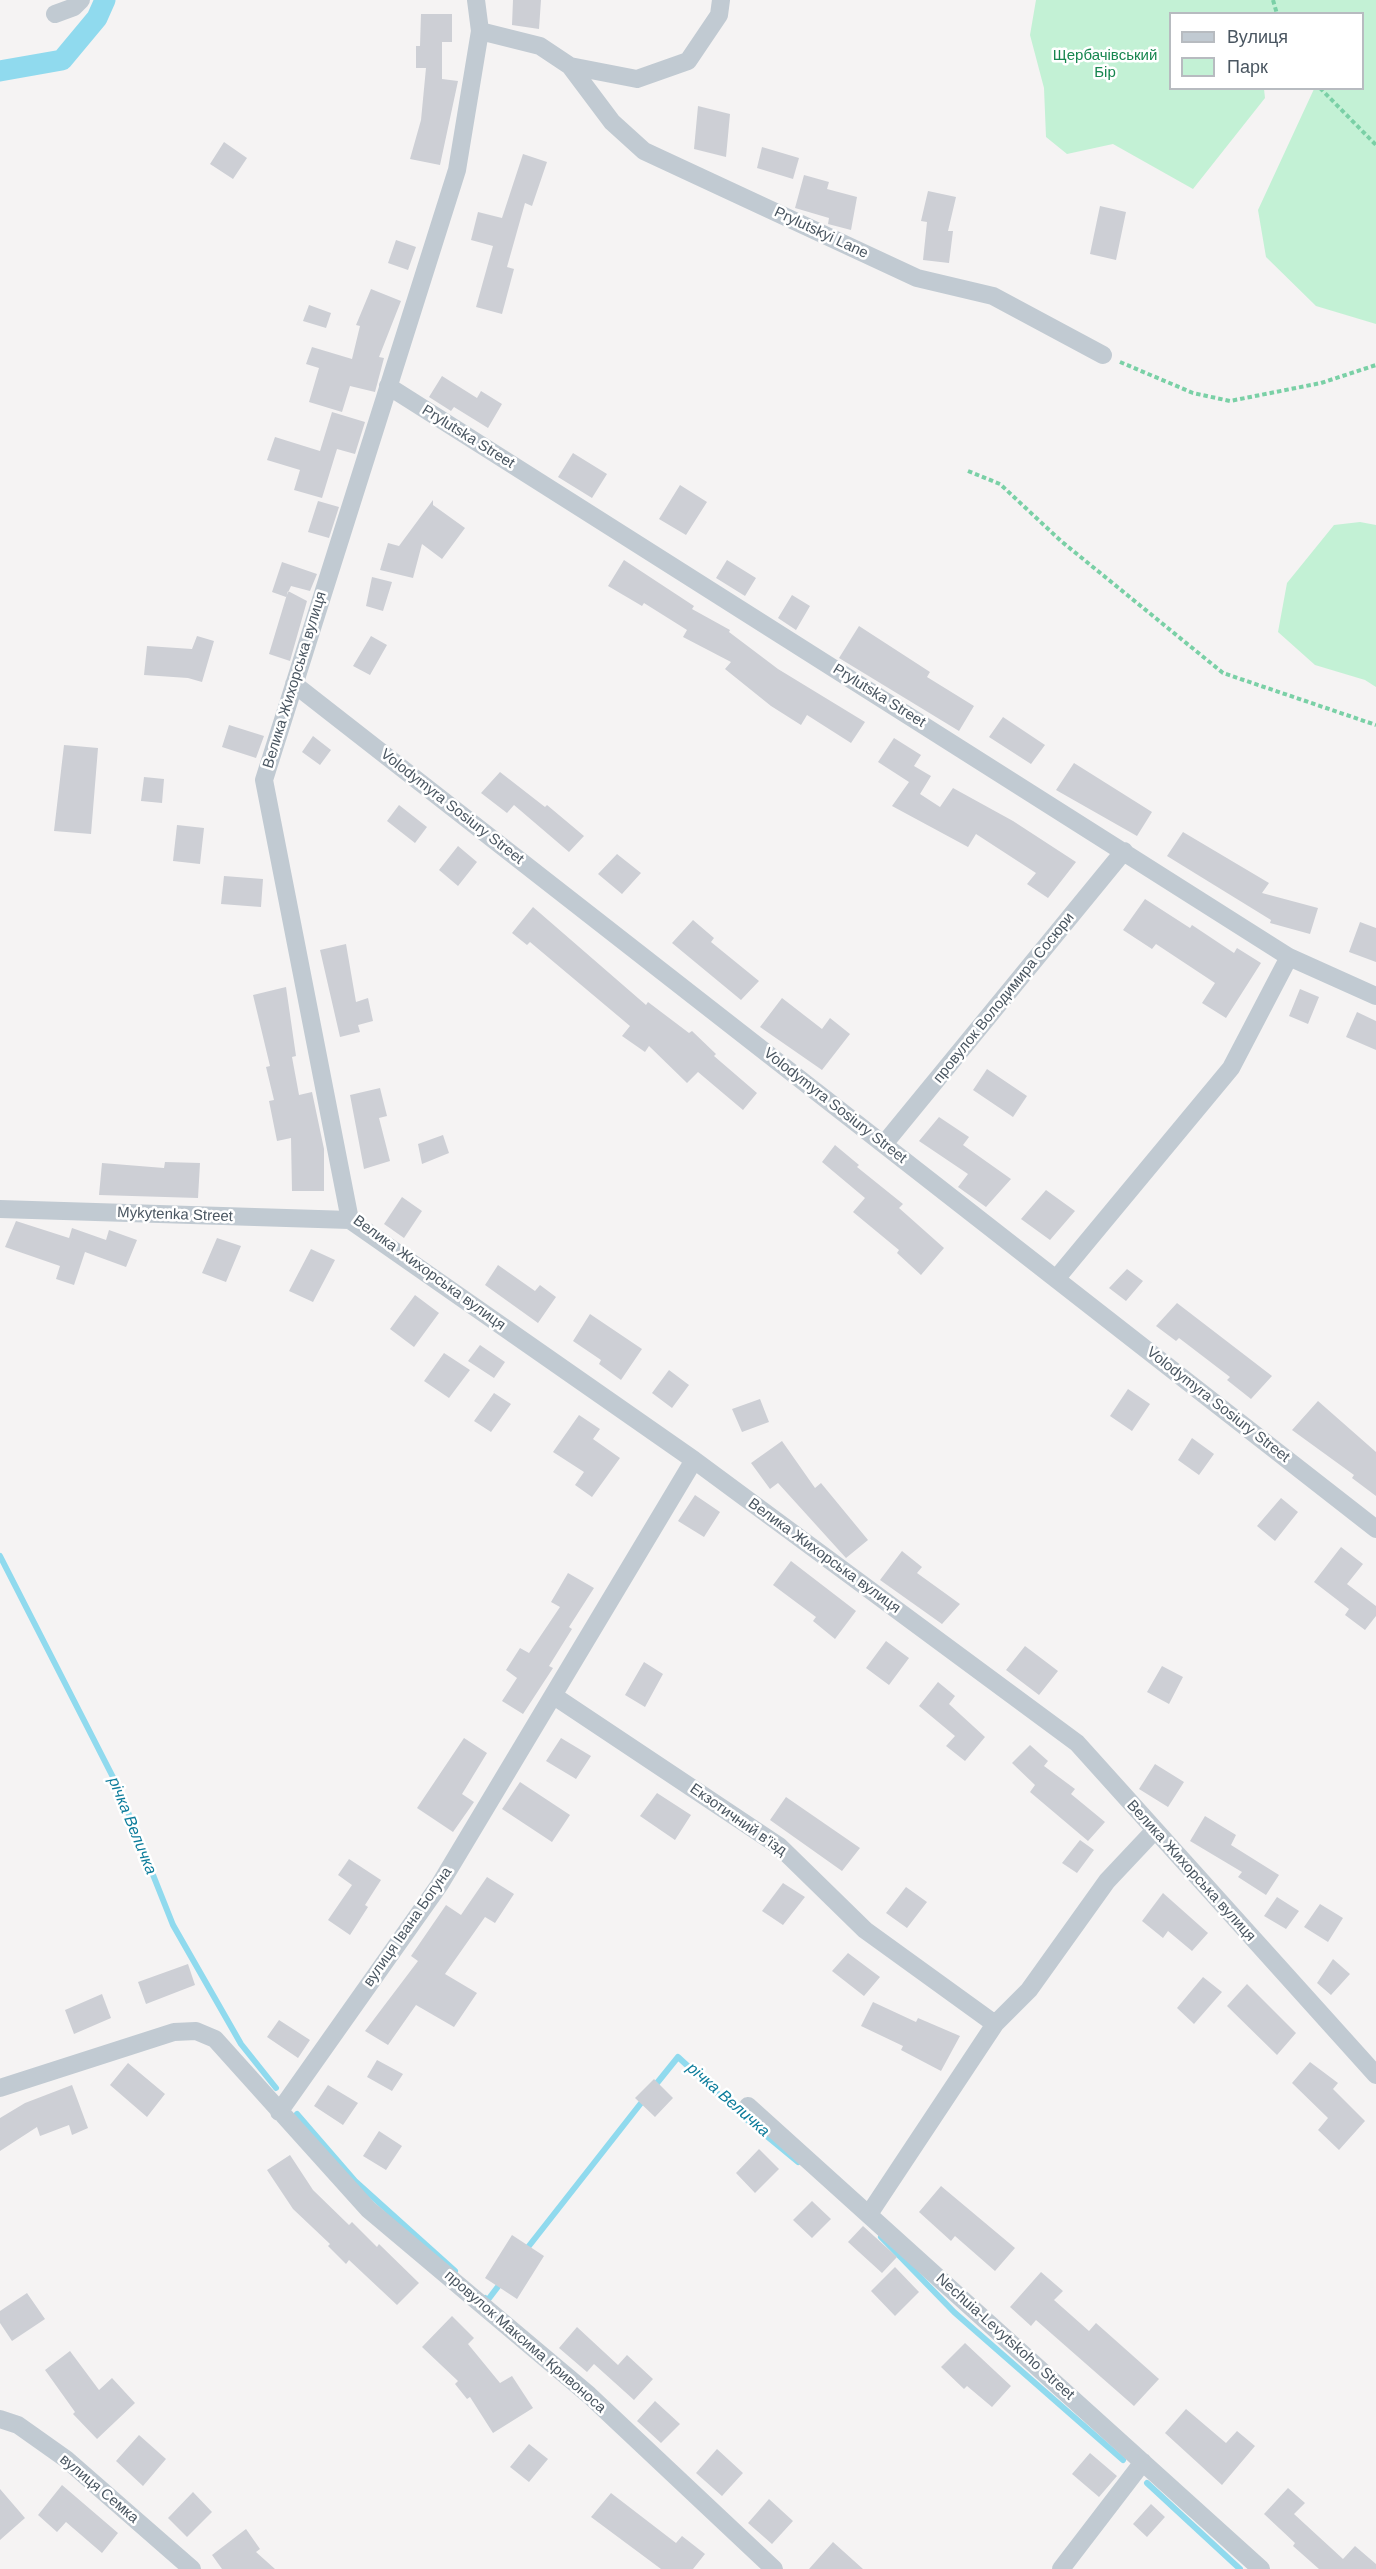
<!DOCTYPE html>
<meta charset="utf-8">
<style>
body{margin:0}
#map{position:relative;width:1376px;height:2569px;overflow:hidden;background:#f5f3f3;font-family:Arial,sans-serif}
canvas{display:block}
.legend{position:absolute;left:1169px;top:12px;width:195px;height:78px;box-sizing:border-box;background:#fff;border:2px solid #b7bbc0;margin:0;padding:8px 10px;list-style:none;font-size:18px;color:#4a5661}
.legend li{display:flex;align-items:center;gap:12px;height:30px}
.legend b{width:30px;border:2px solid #b7bbc0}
</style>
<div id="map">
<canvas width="1376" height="2569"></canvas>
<ul class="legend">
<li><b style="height:8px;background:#c1cad2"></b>Вулиця</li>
<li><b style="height:16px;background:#c3f1d5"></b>Парк</li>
</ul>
</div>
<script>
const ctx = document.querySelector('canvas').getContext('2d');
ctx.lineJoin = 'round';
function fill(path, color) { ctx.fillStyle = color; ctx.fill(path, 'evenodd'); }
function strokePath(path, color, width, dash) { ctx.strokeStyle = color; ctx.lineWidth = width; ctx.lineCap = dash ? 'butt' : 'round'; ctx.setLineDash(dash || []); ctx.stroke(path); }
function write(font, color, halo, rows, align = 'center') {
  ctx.font = font + ' Arial,sans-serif'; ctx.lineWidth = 5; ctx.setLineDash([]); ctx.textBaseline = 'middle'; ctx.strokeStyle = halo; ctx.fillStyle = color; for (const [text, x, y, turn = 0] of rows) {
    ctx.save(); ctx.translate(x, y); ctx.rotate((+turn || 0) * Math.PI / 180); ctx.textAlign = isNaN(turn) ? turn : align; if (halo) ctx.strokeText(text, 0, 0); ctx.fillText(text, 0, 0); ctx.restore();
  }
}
fill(new Path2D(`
 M 1036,0 L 1376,0 L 1376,324 L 1316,306 L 1266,257 L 1258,210 L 1314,89 L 1362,88 L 1362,14 L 1170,14 L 1170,88 L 1264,89 L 1265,98 L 1193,189 L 1113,144 L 1067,154 L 1046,137 L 1044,88 L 1030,35 Z
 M 1360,522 L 1376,525 L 1376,687 L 1365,680 L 1315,665 L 1278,632 L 1287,583 L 1334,525 Z`), '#c3f1d5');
strokePath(new Path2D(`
 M 0,1556 L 118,1787 L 173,1925 L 241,2044 L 276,2088
 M 653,2088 L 678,2057 L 740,2114 L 798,2162
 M 297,2114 L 355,2181 L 455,2271
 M 881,2237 L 954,2312 L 1123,2460
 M 525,2251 L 645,2098
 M 485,2298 L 487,2301 L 503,2280
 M 1147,2483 L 1240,2569`), '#90daee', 6);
strokePath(new Path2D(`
 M 0,71 L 62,60 L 97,18 L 105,0`), '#90daee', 21);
fill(new Path2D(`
 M 513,0 L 541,0 L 539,29 L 512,25 Z
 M 421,14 L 452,14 L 452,42 L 442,42 L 442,79 L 458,81 L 440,165 L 410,159 L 421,120 L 426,68 L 416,68 L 416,46 L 420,46 Z
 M 698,106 L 730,114 L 726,157 L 694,149 Z
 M 224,142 L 247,158 L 233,179 L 210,164 Z
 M 762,147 L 799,158 L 793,179 L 757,168 Z
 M 523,154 L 547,162 L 532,206 L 525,203 L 507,267 L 514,269 L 502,314 L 476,307 L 493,246 L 471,240 L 478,212 L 502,218 Z
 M 804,175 L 829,182 L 827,189 L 857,197 L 851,230 L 828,224 L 829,218 L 795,208 Z
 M 928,191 L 956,197 L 948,231 L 953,231 L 949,263 L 923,260 L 927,222 L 921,221 Z
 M 1100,206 L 1126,212 L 1116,260 L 1090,254 Z
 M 396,240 L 416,247 L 408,270 L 388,263 Z
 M 371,289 L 401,301 L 379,357 L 384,358 L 375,392 L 350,386 L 342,412 L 309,402 L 319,368 L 306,364 L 312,347 L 352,359 L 360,326 L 356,325 Z
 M 309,305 L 331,313 L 326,328 L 303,321 Z
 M 442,376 L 477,398 L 481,391 L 502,404 L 488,428 L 454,407 L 451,411 L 429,397 Z
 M 332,412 L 365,422 L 355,454 L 337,449 L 322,498 L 294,490 L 300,470 L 267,460 L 275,437 L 320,451 Z
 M 573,453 L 607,474 L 592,498 L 558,477 Z
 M 680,485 L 707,502 L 686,535 L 659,519 Z
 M 433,500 L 433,505 L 465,528 L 442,559 L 422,544 L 413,578 L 380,570 L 388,543 L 399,546 Z
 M 318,501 L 339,507 L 329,538 L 308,532 Z
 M 624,560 L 694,606 L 692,609 L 730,630 L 729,632 L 778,669 L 865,722 L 851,743 L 807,715 L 801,725 L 771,706 L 725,669 L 731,662 L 683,637 L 687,630 L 644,603 L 642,606 L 608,586 Z
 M 727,560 L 756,578 L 745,596 L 716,578 Z
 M 282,562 L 317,574 L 310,591 L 291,586 L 286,597 L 272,592 Z
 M 372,577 L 392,582 L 383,611 L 366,606 Z
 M 288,591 L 307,601 L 290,661 L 269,654 Z
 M 792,595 L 810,606 L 796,630 L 778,618 Z
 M 859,626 L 930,672 L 927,677 L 974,706 L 959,731 L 839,658 Z
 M 197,636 L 214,641 L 202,682 L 188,678 L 144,675 L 147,646 L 192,649 Z
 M 371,636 L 387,645 L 370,675 L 353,666 Z
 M 1003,717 L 1045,745 L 1031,764 L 989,737 Z
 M 229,725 L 264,736 L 256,758 L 222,747 Z
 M 313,736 L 331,750 L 320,765 L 302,752 Z
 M 894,738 L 921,755 L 914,766 L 931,776 L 920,794 L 940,807 L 953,788 L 1013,821 L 1076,862 L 1048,898 L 1027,884 L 1036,873 L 976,834 L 968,847 L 892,806 L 909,782 L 878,762 Z
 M 64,745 L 98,748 L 91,834 L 54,831 Z
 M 1074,763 L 1152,812 L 1137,836 L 1056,790 Z
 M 500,772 L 545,807 L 547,805 L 584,836 L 569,852 L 514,805 L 507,813 L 481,793 Z
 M 144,777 L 164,779 L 162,803 L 141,801 Z
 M 399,805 L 427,827 L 415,843 L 387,821 Z
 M 177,825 L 204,828 L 200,864 L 173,861 Z
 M 1183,832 L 1269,883 L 1262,893 L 1318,908 L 1310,934 L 1270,923 L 1271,920 L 1167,856 Z
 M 458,846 L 477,862 L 458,886 L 439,870 Z
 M 617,854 L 641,873 L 622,894 L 598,874 Z
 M 224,876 L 263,879 L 261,907 L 221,904 Z
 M 1145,899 L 1190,928 L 1192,925 L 1234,953 L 1237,948 L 1261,963 L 1226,1018 L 1202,1003 L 1215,983 L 1156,944 L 1152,949 L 1123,930 Z
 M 533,907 L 646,1005 L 648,1002 L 689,1033 L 692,1031 L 716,1054 L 714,1056 L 757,1093 L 743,1110 L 698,1072 L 687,1083 L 649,1046 L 645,1052 L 622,1036 L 630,1026 L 530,942 L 527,945 L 512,933 Z
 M 693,920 L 714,938 L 711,942 L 759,981 L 741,1000 L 672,943 Z
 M 1360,922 L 1376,928 L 1376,962 L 1349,952 Z
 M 346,944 L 356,1002 L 368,998 L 373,1021 L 358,1025 L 360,1032 L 340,1037 L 320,950 Z
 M 286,987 L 296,1056 L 292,1057 L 299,1095 L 312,1092 L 324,1149 L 324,1191 L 292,1191 L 291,1138 L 277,1141 L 269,1101 L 274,1100 L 266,1067 L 270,1066 L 253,995 Z
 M 1300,989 L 1319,997 L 1308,1024 L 1289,1016 Z
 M 782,998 L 822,1029 L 830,1018 L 850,1034 L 822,1070 L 760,1027 Z
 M 1357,1012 L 1376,1021 L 1376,1050 L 1346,1037 Z
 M 987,1069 L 1027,1096 L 1013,1117 L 973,1090 Z
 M 380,1088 L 387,1116 L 379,1118 L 390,1161 L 364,1169 L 350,1095 Z
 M 939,1117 L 969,1137 L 963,1145 L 1011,1179 L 986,1207 L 958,1187 L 968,1174 L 919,1141 Z
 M 443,1135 L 449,1153 L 422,1164 L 418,1144 Z
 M 835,1145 L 859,1165 L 857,1167 L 903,1204 L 899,1208 L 944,1248 L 921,1275 L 897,1253 L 899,1250 L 853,1212 L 865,1198 L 822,1162 Z
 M 165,1162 L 200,1163 L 198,1198 L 99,1195 L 102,1163 L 164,1168 Z
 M 1046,1190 L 1075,1211 L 1050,1240 L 1021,1219 Z
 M 402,1197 L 422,1211 L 404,1238 L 384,1224 Z
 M 16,1221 L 69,1238 L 72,1228 L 106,1240 L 109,1230 L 137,1240 L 126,1267 L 85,1252 L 74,1285 L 56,1279 L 60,1266 L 5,1247 Z
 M 217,1238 L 241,1246 L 226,1282 L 202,1273 Z
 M 311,1249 L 335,1260 L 313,1302 L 289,1291 Z
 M 498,1265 L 535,1291 L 540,1285 L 556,1297 L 538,1323 L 485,1285 Z
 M 1127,1269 L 1143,1281 L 1126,1301 L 1109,1288 Z
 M 415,1295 L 439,1313 L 414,1347 L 390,1329 Z
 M 1177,1303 L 1272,1376 L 1251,1399 L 1227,1380 L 1230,1377 L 1179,1338 L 1176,1341 L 1156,1326 Z
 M 590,1314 L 642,1349 L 621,1380 L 599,1364 L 601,1360 L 573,1341 Z
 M 480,1345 L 505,1362 L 494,1378 L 468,1361 Z
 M 444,1353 L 470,1370 L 449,1398 L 424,1381 Z
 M 669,1370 L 689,1385 L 672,1408 L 652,1393 Z
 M 1128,1389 L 1150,1404 L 1132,1431 L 1110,1416 Z
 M 494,1393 L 511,1404 L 491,1432 L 474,1421 Z
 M 760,1399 L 769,1422 L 742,1432 L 732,1409 Z
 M 1318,1401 L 1376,1452 L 1376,1496 L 1352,1478 L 1354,1475 L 1292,1430 Z
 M 579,1415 L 600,1429 L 593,1439 L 620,1458 L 592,1497 L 575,1485 L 584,1472 L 553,1452 Z
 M 1192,1438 L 1214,1454 L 1199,1475 L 1178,1460 Z
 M 782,1441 L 815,1488 L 821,1483 L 868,1540 L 846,1558 L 778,1483 L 770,1489 L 751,1463 Z
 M 695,1495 L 720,1512 L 704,1537 L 678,1521 Z
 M 1281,1498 L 1298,1512 L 1275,1541 L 1257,1526 Z
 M 1341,1547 L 1363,1564 L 1347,1584 L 1376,1606 L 1376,1616 L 1365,1630 L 1345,1615 L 1349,1609 L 1314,1582 Z
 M 902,1551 L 922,1567 L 917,1573 L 960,1604 L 942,1624 L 880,1580 Z
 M 791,1561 L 856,1611 L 835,1639 L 813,1621 L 816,1617 L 773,1585 Z
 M 568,1573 L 594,1588 L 569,1627 L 572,1629 L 549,1666 L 553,1668 L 523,1714 L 502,1701 L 517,1678 L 506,1670 L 520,1648 L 529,1653 L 560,1607 L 551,1602 Z
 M 886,1641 L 909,1658 L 889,1685 L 866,1668 Z
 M 1025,1646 L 1058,1671 L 1039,1695 L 1006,1670 Z
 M 644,1662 L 663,1674 L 645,1707 L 625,1695 Z
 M 1162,1666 L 1183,1677 L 1169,1704 L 1147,1692 Z
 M 938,1682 L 955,1696 L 949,1704 L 985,1737 L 965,1761 L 946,1746 L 955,1736 L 919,1706 Z
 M 464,1738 L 487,1753 L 462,1794 L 474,1802 L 453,1832 L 417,1808 Z
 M 561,1738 L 591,1756 L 576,1779 L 546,1761 Z
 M 1030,1745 L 1048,1761 L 1044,1766 L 1075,1789 L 1071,1794 L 1105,1822 L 1088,1841 L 1030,1792 L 1035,1785 L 1012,1763 Z
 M 1155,1764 L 1184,1782 L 1168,1807 L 1139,1789 Z
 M 520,1782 L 570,1815 L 552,1842 L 502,1809 Z
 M 657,1793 L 691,1815 L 675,1840 L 640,1816 Z
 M 786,1797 L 860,1848 L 842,1871 L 770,1820 Z
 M 1205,1816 L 1236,1835 L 1231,1845 L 1279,1875 L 1266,1895 L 1238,1877 L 1242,1872 L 1190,1841 Z
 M 1080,1840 L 1094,1850 L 1077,1873 L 1062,1863 Z
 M 349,1859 L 381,1880 L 365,1905 L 368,1907 L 350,1935 L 328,1920 L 352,1885 L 338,1875 Z
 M 487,1877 L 514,1894 L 495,1923 L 485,1917 L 445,1974 L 477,1993 L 454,2027 L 416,2005 L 388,2045 L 365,2031 L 418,1961 L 411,1956 L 446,1905 L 461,1915 Z
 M 783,1883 L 805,1897 L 783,1925 L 762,1911 Z
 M 906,1887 L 927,1902 L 907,1928 L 886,1913 Z
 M 1163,1893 L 1208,1933 L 1192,1951 L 1168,1931 L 1163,1938 L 1142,1921 Z
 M 1277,1897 L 1299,1911 L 1286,1929 L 1264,1916 Z
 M 1320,1904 L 1343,1918 L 1328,1942 L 1304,1927 Z
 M 848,1953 L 880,1977 L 864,1996 L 832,1971 Z
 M 1333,1959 L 1350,1974 L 1331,1995 L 1317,1983 Z
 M 188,1964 L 195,1985 L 146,2004 L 138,1982 Z
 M 1203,1977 L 1222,1992 L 1194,2024 L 1177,2008 Z
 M 1247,1984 L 1296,2033 L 1277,2055 L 1227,2006 Z
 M 102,1994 L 111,2018 L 74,2034 L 65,2010 Z
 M 873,2002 L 916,2022 L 918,2018 L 960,2036 L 941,2071 L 901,2050 L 903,2046 L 861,2026 Z
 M 279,2020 L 310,2040 L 298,2058 L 267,2037 Z
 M 377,2060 L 403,2074 L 392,2091 L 367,2077 Z
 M 1310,2062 L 1338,2083 L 1333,2089 L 1365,2121 L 1339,2150 L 1318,2130 L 1328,2118 L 1292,2083 Z
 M 128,2063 L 165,2094 L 147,2117 L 110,2085 Z
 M 654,2079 L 673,2098 L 655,2117 L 635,2098 Z
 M 72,2085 L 88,2128 L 72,2135 L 69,2125 L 40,2136 L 37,2127 L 0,2151 L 0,2118 L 25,2103 Z
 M 328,2085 L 358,2103 L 343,2125 L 314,2106 Z
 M 379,2131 L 402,2146 L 386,2170 L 363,2156 Z
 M 759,2149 L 779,2169 L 755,2193 L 736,2173 Z
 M 290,2155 L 313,2190 L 349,2225 L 352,2222 L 377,2247 L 379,2244 L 419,2283 L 397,2305 L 349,2260 L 346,2264 L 328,2246 L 330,2244 L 293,2209 L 267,2170 Z
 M 941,2186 L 1015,2248 L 995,2271 L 955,2236 L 951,2241 L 919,2212 Z
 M 812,2201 L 831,2219 L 812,2238 L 793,2220 Z
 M 863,2226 L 897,2257 L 882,2273 L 848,2242 Z
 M 512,2235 L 544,2256 L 517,2299 L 485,2278 Z
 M 895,2267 L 919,2292 L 895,2316 L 871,2291 Z
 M 1041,2272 L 1063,2291 L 1054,2300 L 1089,2331 L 1096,2323 L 1159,2379 L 1134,2406 L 1036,2320 L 1031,2326 L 1010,2307 Z
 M 27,2293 L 45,2319 L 12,2341 L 0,2323 L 0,2311 Z
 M 452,2316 L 474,2338 L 468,2344 L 500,2383 L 512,2376 L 533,2408 L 493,2433 L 470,2397 L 467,2399 L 455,2384 L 458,2381 L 422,2347 Z
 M 577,2327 L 618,2365 L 627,2355 L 653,2379 L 634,2400 L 594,2364 L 587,2372 L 559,2348 Z
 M 965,2343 L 1011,2386 L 992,2407 L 967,2386 L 964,2389 L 941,2367 Z
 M 70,2351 L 99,2390 L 112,2378 L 135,2403 L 97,2439 L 73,2414 L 75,2412 L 45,2370 Z
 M 655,2401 L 680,2424 L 661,2443 L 637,2421 Z
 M 1186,2409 L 1226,2443 L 1237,2431 L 1255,2446 L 1222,2485 L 1165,2433 Z
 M 139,2435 L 166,2459 L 143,2486 L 116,2461 Z
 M 529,2444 L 548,2459 L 529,2482 L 510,2467 Z
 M 717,2449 L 743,2473 L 722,2496 L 696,2473 Z
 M 1090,2453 L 1117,2476 L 1099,2497 L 1072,2474 Z
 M 62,2485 L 118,2533 L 102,2553 L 66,2522 L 57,2532 L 38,2515 Z
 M 1288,2488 L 1305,2503 L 1294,2514 L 1343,2559 L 1355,2546 L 1376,2564 L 1376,2569 L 1319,2569 L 1293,2546 L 1295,2543 L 1264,2514 Z
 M 0,2489 L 25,2518 L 0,2540 Z
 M 193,2492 L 212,2512 L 187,2537 L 168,2518 Z
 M 611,2493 L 676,2543 L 682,2536 L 705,2554 L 693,2569 L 661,2569 L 591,2517 Z
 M 769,2499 L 793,2521 L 772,2544 L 748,2523 Z
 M 1151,2504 L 1165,2517 L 1147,2537 L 1133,2524 Z
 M 246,2529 L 260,2549 L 256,2552 L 275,2569 L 222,2569 L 212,2555 Z
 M 833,2542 L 863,2569 L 809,2569 Z`), '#cdcfd5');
strokePath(new Path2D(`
 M 1273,0 L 1277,14
 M 1320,88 L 1376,145
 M 1120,362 L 1193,393 L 1230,401 L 1321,383 L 1376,365
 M 968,471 L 1000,484 L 1061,541 L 1223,673 L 1376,725`), '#7ad0a6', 4, [4.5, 3]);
strokePath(new Path2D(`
 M 476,0 L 480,31 L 457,170 L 264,780 L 350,1220 L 694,1460 L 1077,1743 L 1376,2075
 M 55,14 L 74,7 L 81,0
 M 480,31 L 540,46 L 570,66 L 637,79 L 688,61 L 719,15 L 721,0
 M 570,66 L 612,122 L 644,151 L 917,278 L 993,296 L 1103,355
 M 388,386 L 1289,957 L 1376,996
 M 294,684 L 1376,1529
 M 884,1144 L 1124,851
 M 0,1209 L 350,1220
 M 1056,1279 L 1231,1068 L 1289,957
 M 554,1696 L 779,1846 L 865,1930 L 995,2024
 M 0,2088 L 174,2032 L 196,2031 L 215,2039 L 368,2209 L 589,2395 L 774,2569
 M 748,2106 L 1261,2569
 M 279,2112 L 440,1884 L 694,1460
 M 869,2214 L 995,2024 L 1029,1990 L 1107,1881 L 1155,1830
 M 0,2419 L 18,2425 L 66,2459 L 192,2569
 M 1061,2569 L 1143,2462`), '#c1cad2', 18);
write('15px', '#17864f', '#fff', [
 ["Щербачівський",1105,56],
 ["Бір",1105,73]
]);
write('15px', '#4a5661', '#fff', [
 ["Prylutskyi Lane",821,233,25],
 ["Prylutska Street",468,437,32],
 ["Велика Жихорська вулиця",295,680,-73],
 ["Prylutska Street",879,696,32],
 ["Volodymyra Sosiury Street",452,807,38],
 ["провулок Володимира Сосюри",1004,998,-51],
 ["Volodymyra Sosiury Street",835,1106,38],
 ["Mykytenka Street",175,1215,2],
 ["Велика Жихорська вулиця",429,1273,36],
 ["Volodymyra Sosiury Street",1218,1405,38],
 ["Велика Жихорська вулиця",824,1556,36],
 ["Екзотичний в'їзд",738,1820,35],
 ["Велика Жихорська вулиця",1191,1871,48],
 ["вулиця Івана Богуна",408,1927,-55],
 ["Nechuia-Levytskoho Street",1005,2337,42],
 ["провулок Максима Кривоноса",525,2342,41],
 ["вулиця Семка",99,2489,40]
]);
write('italic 16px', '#0c7c9b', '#fff', [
 ["річка Величка",132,1826,68],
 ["річка Величка",728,2100,41]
]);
</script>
